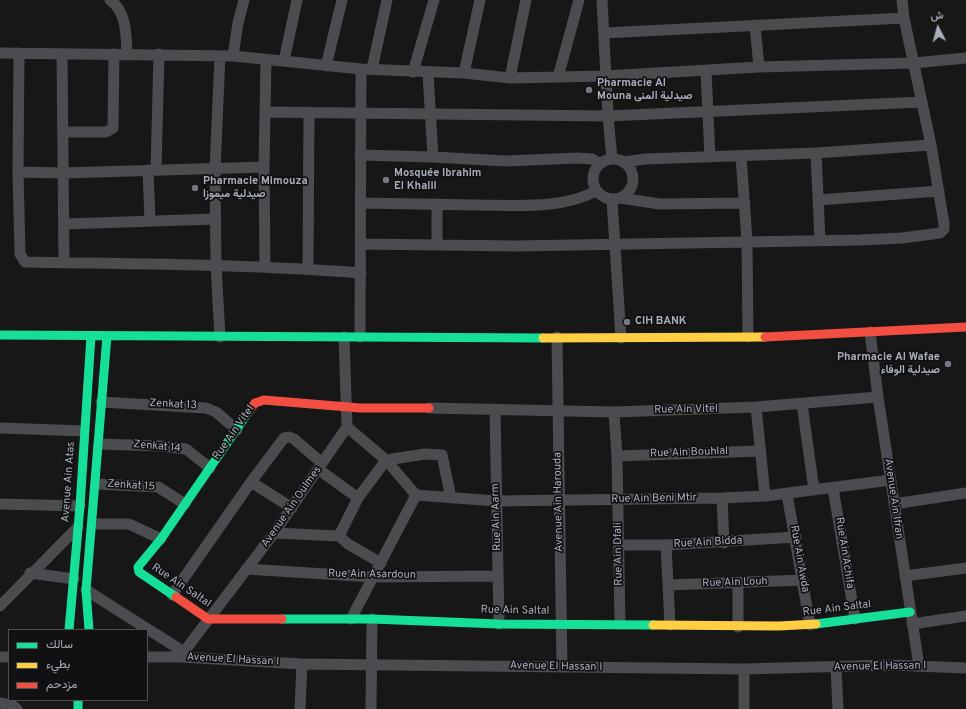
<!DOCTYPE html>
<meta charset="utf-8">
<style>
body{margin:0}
#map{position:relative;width:966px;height:709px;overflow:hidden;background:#171717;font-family:Overpass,Vazirmatn,sans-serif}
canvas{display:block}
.legend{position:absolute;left:8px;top:629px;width:140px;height:72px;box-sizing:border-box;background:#111113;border:1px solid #4d4f55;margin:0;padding:5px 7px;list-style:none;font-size:12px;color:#a8adb8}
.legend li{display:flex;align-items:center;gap:8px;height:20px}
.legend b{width:20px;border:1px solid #4d4f55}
.north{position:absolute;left:918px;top:8px;width:40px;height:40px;-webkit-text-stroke:3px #111113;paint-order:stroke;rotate:354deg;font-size:11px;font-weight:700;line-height:16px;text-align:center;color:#a8adb8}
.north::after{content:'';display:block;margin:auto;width:14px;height:18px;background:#a8adb8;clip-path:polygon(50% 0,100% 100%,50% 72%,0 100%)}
</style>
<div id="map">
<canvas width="966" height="709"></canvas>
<ul class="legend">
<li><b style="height:5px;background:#16e098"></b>سالك</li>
<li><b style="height:5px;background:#ffcf43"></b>بطيء</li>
<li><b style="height:5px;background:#f24e42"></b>مزدحم</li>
</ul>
<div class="north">ش</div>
</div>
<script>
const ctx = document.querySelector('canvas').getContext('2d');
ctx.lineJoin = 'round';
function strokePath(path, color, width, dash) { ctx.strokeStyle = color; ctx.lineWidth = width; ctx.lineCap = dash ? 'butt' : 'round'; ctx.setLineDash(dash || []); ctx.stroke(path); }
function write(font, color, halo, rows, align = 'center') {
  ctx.font = font + ' Overpass,Vazirmatn,sans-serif'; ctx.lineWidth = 3.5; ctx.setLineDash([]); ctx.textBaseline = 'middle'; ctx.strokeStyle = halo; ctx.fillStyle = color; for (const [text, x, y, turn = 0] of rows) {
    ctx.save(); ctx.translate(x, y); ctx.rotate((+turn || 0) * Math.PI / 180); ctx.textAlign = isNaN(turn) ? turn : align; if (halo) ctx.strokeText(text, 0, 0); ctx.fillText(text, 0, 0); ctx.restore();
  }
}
strokePath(new Path2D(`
 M 110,0 C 127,12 126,35 127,54
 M 602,0 L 608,116 L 612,159
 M 755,25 L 759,67
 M 604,33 L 904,18
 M 0,53 L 233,56 L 361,69 L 464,73 L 510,78 L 605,76 L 759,67 L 914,63 L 966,58
 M 19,53 L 18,172 L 20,254 L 25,262 C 137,264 249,264 361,273
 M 62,54 L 64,263
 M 233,56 L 238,23 L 244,0
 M 284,61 L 297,0
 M 326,66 L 342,0
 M 372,69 L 387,0
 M 706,71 L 710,157
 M 413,72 L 434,0
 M 428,73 L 433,157
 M 464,73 L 480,0
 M 558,77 L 579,0
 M 510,78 L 526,0
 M 265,112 L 608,116 L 922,102
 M 63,132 L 106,132 L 113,128 L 114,54
 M 816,153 L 820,240
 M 360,155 L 433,157 L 506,161 L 577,158 L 592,159 L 599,163
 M 741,156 L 747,241 L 748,337
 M593 179a20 20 0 1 1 40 0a20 20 0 1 1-40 0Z
 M 624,162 L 645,159 L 816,153 L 931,145
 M 264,167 L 266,60
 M 148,170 L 150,220
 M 156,170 L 159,54
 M 18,172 L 63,173 L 264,167 L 265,267
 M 620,198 L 660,204 L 745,203
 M 612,200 L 621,338
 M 818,200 L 939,191
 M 361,203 C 399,204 438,204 476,205 C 516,205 560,210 596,191
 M 64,224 L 216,219
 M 361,244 L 517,246 L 860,240 L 902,238 L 940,233 L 944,229 L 944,224 L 931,145 L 904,18 L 902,0
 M 437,244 L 437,204
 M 308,268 L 309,112
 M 870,332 L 878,397 L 919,666
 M 220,337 L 216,265 L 215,169 L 220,56
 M 360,337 L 361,69
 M 557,337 L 562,667
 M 101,402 L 206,408 L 216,412 L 237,430
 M 802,404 L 814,490
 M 756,407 L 765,496
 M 429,408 L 614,412 L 756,407 L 878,397
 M 495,409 L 499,624
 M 614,412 L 617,456 L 620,624
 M 347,427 L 386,460 L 416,495
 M 0,428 L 84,431
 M 99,444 L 161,446 L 186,449 L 210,468
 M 617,456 L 760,451
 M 318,469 L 358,498
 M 251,482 L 292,508
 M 96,484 L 158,487 L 185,504
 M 833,488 L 855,619
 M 787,494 L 810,625
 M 416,495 L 496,501 L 722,498 L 765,496 L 891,480
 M 722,498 L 724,543
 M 0,504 L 80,506
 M 894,504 L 966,493
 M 93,524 L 129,524 L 161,539
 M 274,533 L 339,536 L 348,544 L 381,563
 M 339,536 L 358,498 L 386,460 L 425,454 L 442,455 L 451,498
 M 619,545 L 666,545 L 796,537
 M 666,545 L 670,625
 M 246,569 L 374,577 L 498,576
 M 30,573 L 74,579
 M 905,576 L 966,568
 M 668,585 L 803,580
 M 86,590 L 184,652
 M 172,595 L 251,482 L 284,438 L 289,437 L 294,439 L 322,463
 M 0,606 L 78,527
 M 351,619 L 416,495
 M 912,624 L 966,616
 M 738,627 L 738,583
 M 0,657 L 9,657
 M 147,657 L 180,657 L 302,664 L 744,669 L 890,665 L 966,668
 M 180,657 L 274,533 L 347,427 L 344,337
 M 836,667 L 838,709
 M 0,703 L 12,705 L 17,709
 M 300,709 L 302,664
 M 371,709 L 372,619
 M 744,709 L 744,669`), '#4b4c50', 11);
strokePath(new Path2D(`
 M 0,335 L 543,338
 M 176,597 L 139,572 L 138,567 L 161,539 L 249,411
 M 282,619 L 372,619 L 499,624 L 653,625
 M 816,624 L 910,612
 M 69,630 L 80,506 L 91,336
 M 89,630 L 86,590 L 107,336
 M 78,700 L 78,709`), '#16e098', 9);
strokePath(new Path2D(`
 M 543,338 L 765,337
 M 653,625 L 779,626 L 816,624`), '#ffcf43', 9);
strokePath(new Path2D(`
 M 765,337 L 966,327
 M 249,411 L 255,403 L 264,400 L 360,408 L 429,408
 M 176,597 L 208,619 L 282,619`), '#f24e42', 9);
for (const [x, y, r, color] of [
 [589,90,4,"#757880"],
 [386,180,4,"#757880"],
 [195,188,4,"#757880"],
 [627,322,4,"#757880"],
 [948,364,4,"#757880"]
]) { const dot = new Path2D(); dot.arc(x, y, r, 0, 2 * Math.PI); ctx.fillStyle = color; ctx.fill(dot); strokePath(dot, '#111113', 1.5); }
write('bold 11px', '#a8adb8', '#111113', [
 ["Pharmacie Al",597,84],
 ["Mouna صيدلية المنى",597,97],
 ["Mosquée Ibrahim",394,174],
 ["El Khalil",394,187],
 ["Pharmacie Mimouza",203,182],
 ["صيدلية ميموزا",203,195],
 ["CIH BANK",635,322],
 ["Pharmacie Al Wafae",940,358,"right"],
 ["صيدلية الوفاء",940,371,"right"]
], 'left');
write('11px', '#a8adb8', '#111113', [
 ["Zenkat 13",173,405,3],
 ["Rue Ain Vitel",686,410,-1],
 ["Rue Ain Vitel",234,433,-55],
 ["Zenkat 14",157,447,5],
 ["Rue Ain Bouhlal",689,453,-2],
 ["Avenue Ain Atas",69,482,-86],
 ["Zenkat 15",131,486,4],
 ["Rue Ain Beni Mtir",654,499,-1],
 ["Avenue Ain Ifran",893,499,82],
 ["Avenue Ain Harouda",559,502,-91],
 ["Avenue Ain Oulmes",292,507,-55],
 ["Rue Ain Aarm",497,517,-92],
 ["Rue Ain Bidda",708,543,-3],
 ["Rue Ain Achifa",844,553,81],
 ["Rue Ain Dfali",619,554,-91],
 ["Rue Ain Awda",799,559,80],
 ["Rue Ain Asardoun",372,575,1],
 ["Rue Ain Louh",735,583,-2],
 ["Rue Ain Saltal",181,586,34],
 ["Rue Ain Saltal",837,609,-7],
 ["Rue Ain Saltal",515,611,1],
 ["Avenue El Hassan I",233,660,3],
 ["Avenue El Hassan I",556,667,1],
 ["Avenue El Hassan I",880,667,-1]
]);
</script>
